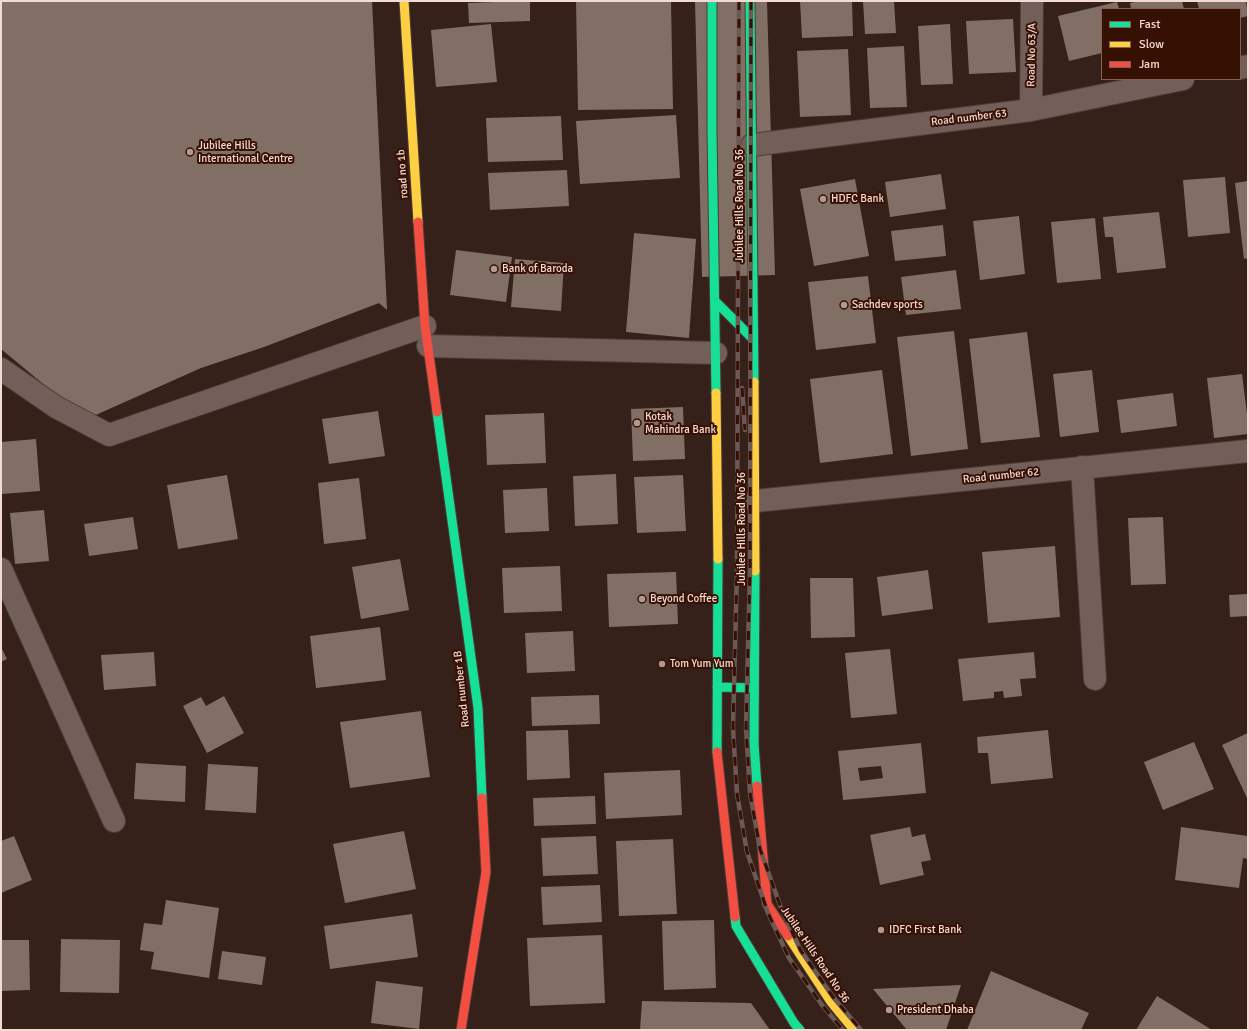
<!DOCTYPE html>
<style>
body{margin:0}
#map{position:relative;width:1249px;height:1031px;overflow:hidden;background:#36201a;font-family:Signika,sans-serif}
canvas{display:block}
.frame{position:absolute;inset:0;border:2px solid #f5dad1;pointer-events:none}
.legend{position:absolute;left:1101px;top:8px;width:140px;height:72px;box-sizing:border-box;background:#371004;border:1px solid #836156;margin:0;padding:5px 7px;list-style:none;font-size:12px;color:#f5dad1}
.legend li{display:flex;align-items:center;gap:8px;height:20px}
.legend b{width:20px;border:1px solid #836156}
</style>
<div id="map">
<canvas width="1249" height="1031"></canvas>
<div class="frame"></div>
<ul class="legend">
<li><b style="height:5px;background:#16e098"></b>Fast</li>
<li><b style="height:5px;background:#ffcf43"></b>Slow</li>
<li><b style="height:5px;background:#f24e42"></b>Jam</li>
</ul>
</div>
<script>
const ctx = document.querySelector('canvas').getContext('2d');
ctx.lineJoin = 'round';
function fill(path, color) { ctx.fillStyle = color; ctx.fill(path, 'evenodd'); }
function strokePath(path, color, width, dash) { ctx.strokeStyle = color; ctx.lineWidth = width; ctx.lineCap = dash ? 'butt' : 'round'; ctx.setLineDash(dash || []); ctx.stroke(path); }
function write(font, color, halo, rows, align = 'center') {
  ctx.font = font + ' Signika,sans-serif'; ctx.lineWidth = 4; ctx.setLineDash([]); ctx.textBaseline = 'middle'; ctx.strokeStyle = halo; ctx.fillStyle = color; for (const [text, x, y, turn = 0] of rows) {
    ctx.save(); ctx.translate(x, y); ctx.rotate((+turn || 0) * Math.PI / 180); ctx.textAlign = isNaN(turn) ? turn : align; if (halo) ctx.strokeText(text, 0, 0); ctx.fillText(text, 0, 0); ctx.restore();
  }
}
fill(new Path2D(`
 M 1,1 L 372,1 L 387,310 L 379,303 L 264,347 L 201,368 L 89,418 L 60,398 L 1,349 Z
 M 521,1 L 530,1 L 530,21 L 469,23 L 468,3 Z
 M 576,1 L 671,1 L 673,109 L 578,110 Z
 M 695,1 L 767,1 L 775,275 L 702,277 Z
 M 800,1 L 852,1 L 853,36 L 802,38 Z
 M 863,1 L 894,1 L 896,33 L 865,34 Z
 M 1139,1 L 1182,1 L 1184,9 L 1131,9 L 1130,3 Z
 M 1197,1 L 1246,1 L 1248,16 L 1240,18 L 1240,9 L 1199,9 Z
 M 1117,2 L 1119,9 L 1102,9 L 1102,53 L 1069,61 L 1058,16 Z
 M 1013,19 L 1016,72 L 969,74 L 966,21 Z
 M 491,24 L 497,82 L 436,87 L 431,30 Z
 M 950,24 L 953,84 L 921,85 L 918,26 Z
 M 904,46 L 907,107 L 870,108 L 867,48 Z
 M 848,49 L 851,115 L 800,117 L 797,51 Z
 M 676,115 L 680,178 L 580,184 L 576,121 Z
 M 561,116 L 563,160 L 488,162 L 486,118 Z
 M 567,170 L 569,206 L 490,210 L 488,173 Z
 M 941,174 L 946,209 L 890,217 L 885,182 Z
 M 1225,177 L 1230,233 L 1188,237 L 1183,180 Z
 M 855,179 L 869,256 L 814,266 L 800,189 Z
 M 1248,181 L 1248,258 L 1244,259 L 1235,183 Z
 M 1159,212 L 1166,268 L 1117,273 L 1113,237 L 1105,237 L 1103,217 Z
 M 1019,216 L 1025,274 L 980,280 L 973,221 Z
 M 1095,218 L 1101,279 L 1057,283 L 1051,222 Z
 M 943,225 L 946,256 L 895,261 L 891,231 Z
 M 634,233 L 696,239 L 689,338 L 626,332 Z
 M 456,250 L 512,257 L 506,302 L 450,295 Z
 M 515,259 L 564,263 L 561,311 L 511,307 Z
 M 956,270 L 961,309 L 906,315 L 901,277 Z
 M 868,276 L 876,343 L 816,350 L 808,282 Z
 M 954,331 L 968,449 L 911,456 L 897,337 Z
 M 1027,332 L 1040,437 L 981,443 L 969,339 Z
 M 882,370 L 893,454 L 820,463 L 810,379 Z
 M 1092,370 L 1099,432 L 1060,437 L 1053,374 Z
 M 1242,374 L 1248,422 L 1248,434 L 1214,438 L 1207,378 Z
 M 1173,393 L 1177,426 L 1121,433 L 1117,400 Z
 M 683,407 L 685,459 L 633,461 L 631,409 Z
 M 378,411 L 385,456 L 329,464 L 322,419 Z
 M 544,413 L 546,463 L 487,465 L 485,415 Z
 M 36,439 L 40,491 L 2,494 L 1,442 Z
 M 616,474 L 618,524 L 575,526 L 573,476 Z
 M 227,475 L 238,539 L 178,549 L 167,485 Z
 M 683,475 L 686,531 L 637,533 L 634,477 Z
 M 359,478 L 366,539 L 324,544 L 318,483 Z
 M 547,488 L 549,531 L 505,533 L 503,490 Z
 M 44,510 L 49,561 L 15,564 L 10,513 Z
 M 133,517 L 138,549 L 89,556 L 84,524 Z
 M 1163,517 L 1166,584 L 1131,585 L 1128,518 Z
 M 1055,546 L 1060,617 L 988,623 L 982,552 Z
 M 400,559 L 409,610 L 361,619 L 352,567 Z
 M 560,566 L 562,611 L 504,613 L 502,568 Z
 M 928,570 L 933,609 L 882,616 L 877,577 Z
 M 676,572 L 678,624 L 609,627 L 607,574 Z
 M 810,578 L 853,578 L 855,637 L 811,638 Z
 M 1248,594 L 1248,616 L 1230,617 L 1229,595 Z
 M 380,627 L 386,680 L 316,688 L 310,636 Z
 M 573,631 L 575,671 L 527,673 L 525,633 Z
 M 1,647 L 7,659 L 1,662 Z
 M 890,649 L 897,714 L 851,718 L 845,653 Z
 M 154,652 L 156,686 L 104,690 L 101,655 Z
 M 1034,652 L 1036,678 L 1020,679 L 1022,696 L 1004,698 L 1003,691 L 994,692 L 994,698 L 963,701 L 958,659 Z
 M 599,695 L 600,724 L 532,726 L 531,697 Z
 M 224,696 L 244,733 L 207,753 L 183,706 L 201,697 L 206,706 Z
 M 421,711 L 430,777 L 350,788 L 340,722 Z
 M 568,730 L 570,778 L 527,780 L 526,731 Z
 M 1048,730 L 1053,778 L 991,784 L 988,753 L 978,753 L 977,737 Z
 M 1248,733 L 1248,800 L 1222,745 Z
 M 1194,742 L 1214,789 L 1163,810 L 1144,762 Z
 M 921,743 L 926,793 L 843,800 L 838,751 ZM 881,766 L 883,778 L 860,781 L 858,768 Z
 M 136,763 L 186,766 L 185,802 L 134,799 Z
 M 208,764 L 258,767 L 256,813 L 205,810 Z
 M 680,770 L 682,815 L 606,819 L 604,773 Z
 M 595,796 L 596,824 L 534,826 L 533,798 Z
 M 910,827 L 912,837 L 925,834 L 931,860 L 921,862 L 924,875 L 880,885 L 870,835 Z
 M 1181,827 L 1248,836 L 1248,859 L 1243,858 L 1239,888 L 1175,880 Z
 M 404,831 L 416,889 L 345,903 L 333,844 Z
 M 14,836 L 32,880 L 1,893 L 1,841 Z
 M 596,836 L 598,874 L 543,876 L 541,838 Z
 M 673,839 L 677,914 L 619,916 L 616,841 Z
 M 600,885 L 602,922 L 543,925 L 541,887 Z
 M 166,900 L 219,908 L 209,978 L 151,969 L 154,952 L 140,950 L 144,923 L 162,925 Z
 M 412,914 L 418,957 L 330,969 L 324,926 Z
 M 714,920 L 716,988 L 664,990 L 662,921 Z
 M 602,935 L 605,1003 L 530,1006 L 527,938 Z
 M 61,939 L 120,940 L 119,993 L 60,992 Z
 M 1,940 L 29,940 L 30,990 L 1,991 Z
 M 222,951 L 266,957 L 262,985 L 218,979 Z
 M 991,971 L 1089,1013 L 1081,1030 L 967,1030 Z
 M 376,981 L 423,987 L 419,1029 L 371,1023 Z
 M 961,985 L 946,1030 L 907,1030 L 873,989 Z
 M 1157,996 L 1212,1030 L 1136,1030 Z
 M 642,1001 L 751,1003 L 770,1030 L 640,1030 Z`), '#816f65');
const street = new Path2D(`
 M 1240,68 L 1248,66
 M 1031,110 L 1032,1
 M 752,145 L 1031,110 L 1183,79
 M 428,346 L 716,353
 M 1,369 L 56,407 L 109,435 L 425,326
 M 1082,467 L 1095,679
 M 755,501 L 1248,451
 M 1,569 L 114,821`);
const fast = new Path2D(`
 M 712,1 L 712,130 L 716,393
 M 750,1 L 754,382
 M 715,301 L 752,338
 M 437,412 L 478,708 L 482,798
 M 755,571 L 754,744 L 757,786
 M 717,687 L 754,688
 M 717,752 L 718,559
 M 735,917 L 736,926 L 794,1023 L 800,1030`);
const slow = new Path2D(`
 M 404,1 L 418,222
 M 754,382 L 755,571
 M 716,393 L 718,559
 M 788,936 L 831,1002 L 854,1030`);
const jam = new Path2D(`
 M 418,222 L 425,326 L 437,412
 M 717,752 L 735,917
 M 757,786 L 767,904 L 788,936
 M 461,1030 L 486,872 L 482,798`);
strokePath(street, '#4e3c36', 24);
strokePath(fast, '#4e3c36', 11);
strokePath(slow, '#4e3c36', 11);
strokePath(jam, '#4e3c36', 11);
strokePath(street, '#725f59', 22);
strokePath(fast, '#16e098', 9);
strokePath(slow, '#ffcf43', 9);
strokePath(jam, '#f24e42', 9);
const rail = new Path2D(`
 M 739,1 L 737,570 L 733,728 L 737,794 L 747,852 L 768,913 L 789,958 L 822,1005 L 843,1030
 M 751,1 L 750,570 L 746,728 L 750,793 L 760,849 L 781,908 L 801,951 L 833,997 L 861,1030
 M 742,388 L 745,430`);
strokePath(rail, '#6c5954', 4.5);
strokePath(rail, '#371004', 3, [9]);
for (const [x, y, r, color] of [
 [190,152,4,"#b29991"],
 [823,199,4,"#b29991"],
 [494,269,4,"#b29991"],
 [844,305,4,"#b29991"],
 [637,423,4,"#b29991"],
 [642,599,4,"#b29991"],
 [662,664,4,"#b29991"],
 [881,930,4,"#b29991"],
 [889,1010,4,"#b29991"]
]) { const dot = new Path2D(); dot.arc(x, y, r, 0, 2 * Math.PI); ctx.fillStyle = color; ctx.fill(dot); strokePath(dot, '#371004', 1.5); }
write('11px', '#f5dad1', '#371004', [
 ["Road No 63/A",1032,55,-89],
 ["Road number 63",969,118,-7],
 ["road no 1b",403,174,-94],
 ["Jubilee Hills Road No 36",740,206,-90],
 ["Road number 62",1001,476,-6],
 ["Jubilee Hills Road No 36",742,529,-90],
 ["Road number 1B",462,689,-96],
 ["Jubilee Hills Road No 36",815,955,56]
]);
write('11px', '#f5dad1', '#371004', [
 ["Jubilee Hills",198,146],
 ["International Centre",198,159],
 ["HDFC Bank",831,199],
 ["Bank of Baroda",502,269],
 ["Sachdev sports",852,305],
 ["Kotak",645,417],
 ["Mahindra Bank",645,430],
 ["Beyond Coffee",650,599],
 ["Tom Yum Yum",670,664],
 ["IDFC First Bank",889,930],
 ["President Dhaba",897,1010]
], 'left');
</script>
